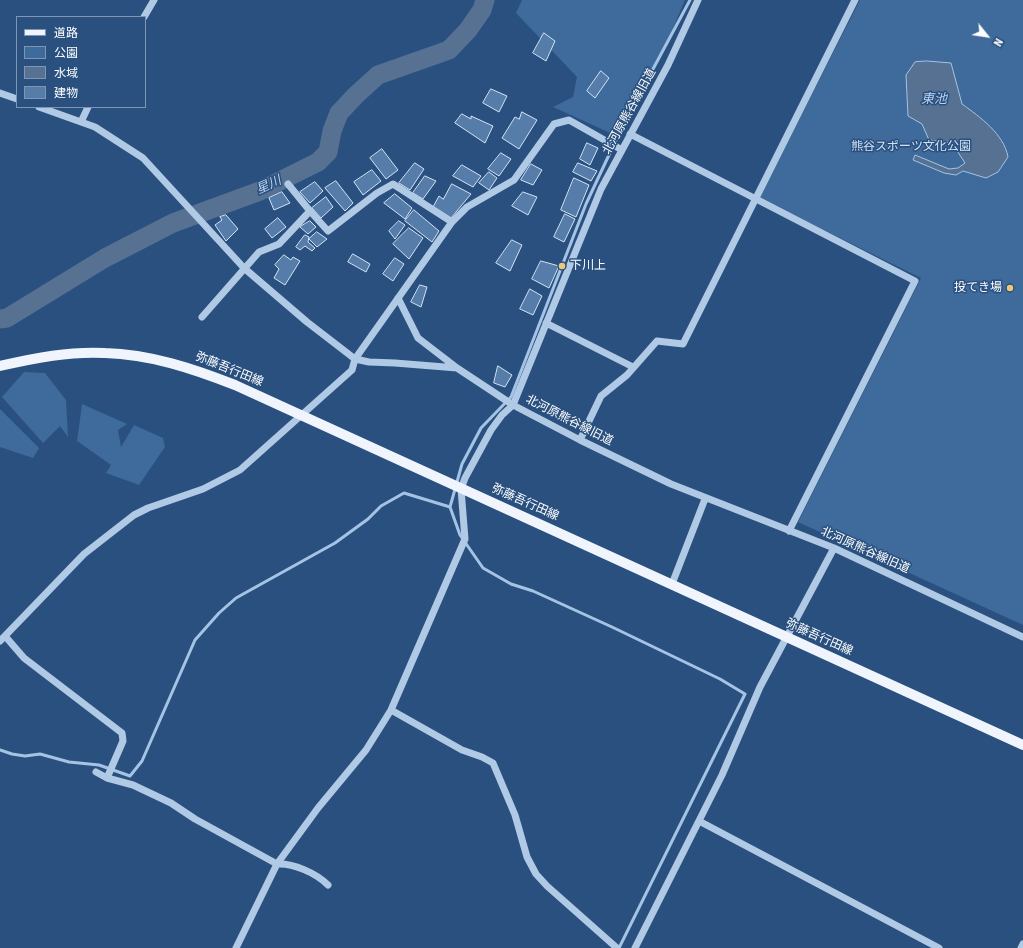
<!DOCTYPE html>
<meta charset="utf-8">
<style>
body{margin:0}
#map{position:relative;width:1023px;height:948px;overflow:hidden;background:#29507f;font-family:"Source Sans 3","Noto Sans JP",sans-serif}
canvas{display:block}
.legend{position:absolute;left:16px;top:16px;width:130px;height:92px;box-sizing:border-box;background:#29507f;border:1px solid #7f96b2;margin:0;padding:5px 7px;list-style:none;font-size:12px;color:#fff}
.legend li{display:flex;align-items:center;gap:8px;height:20px}
.legend b{width:20px;border:1px solid #7f96b2}
.north{position:absolute;left:967px;top:16px;width:40px;height:40px;-webkit-text-stroke:3px #29507f;paint-order:stroke;rotate:120deg;font-size:11px;font-weight:700;line-height:16px;text-align:center;color:#fff}
.north::after{content:'';display:block;margin:auto;width:14px;height:18px;background:#fff;clip-path:polygon(50% 0,100% 100%,50% 72%,0 100%)}
</style>
<div id="map">
<canvas width="1023" height="948"></canvas>
<ul class="legend">
<li><b style="height:5px;background:#f0f5fd"></b>道路</li>
<li><b style="height:11px;background:#3e6a9c"></b>公園</li>
<li><b style="height:11px;background:#567192"></b>水域</li>
<li><b style="height:11px;background:#567ca9"></b>建物</li>
</ul>
<div class="north">N</div>
</div>
<script>
const ctx = document.querySelector('canvas').getContext('2d');
ctx.lineJoin = 'round';
function fill(path, color) { ctx.fillStyle = color; ctx.fill(path, 'evenodd'); }
function strokePath(path, color, width, dash) { ctx.strokeStyle = color; ctx.lineWidth = width; ctx.lineCap = dash ? 'butt' : 'round'; ctx.setLineDash(dash || []); ctx.stroke(path); }
function write(font, color, halo, rows, align = 'center') {
  ctx.font = font + ' "Source Sans 3","Noto Sans JP",sans-serif'; ctx.lineWidth = 3; ctx.setLineDash([]); ctx.textBaseline = 'middle'; ctx.strokeStyle = halo; ctx.fillStyle = color; for (const [text, x, y, turn = 0] of rows) {
    ctx.save(); ctx.translate(x, y); ctx.rotate((+turn || 0) * Math.PI / 180); ctx.textAlign = isNaN(turn) ? turn : align; if (halo) ctx.strokeText(text, 0, 0); ctx.fillText(text, 0, 0); ctx.restore();
  }
}
fill(new Path2D(`
 M 522,0 L 685,0 L 659,61 L 619,137 L 553,107 L 573,97 L 577,77 L 516,13 Z
 M 860,0 L 1023,0 L 1023,625 L 798,522 L 921,278 L 759,198 Z
 M 24,372 L 45,373 L 66,400 L 68,437 L 60,426 L 43,443 L 2,397 Z
 M 82,404 L 127,424 L 118,430 L 121,447 L 134,425 L 163,438 L 165,447 L 139,485 L 106,473 L 111,465 L 77,441 Z
 M 0,409 L 39,448 L 33,458 L 0,447 Z`), '#3e6a9c');
const water = new Path2D(`
 M 927,61 L 951,63 L 962,104 C 980,117 1004,134 1008,157 L 998,172 L 986,178 L 963,171 L 956,175 L 944,173 L 913,160 L 915,155 L 949,169 L 958,168 L 965,163 L 952,143 L 929,140 L 922,124 L 908,116 L 906,75 L 915,62 Z`);
fill(water, '#567192');
strokePath(water, '#a5c4e5', 1);
strokePath(new Path2D(`
 M 0,750 L 12,754 L 25,756 L 40,754 L 69,762 L 99,765 L 130,776 L 142,761 L 195,640 L 219,613 L 236,598 L 335,543 L 368,519 L 381,506 L 404,493 L 450,507
 M 619,948 L 745,694 L 720,679 L 612,627 L 533,591 L 511,584 L 483,568 L 460,535 L 450,507 L 462,464 L 481,428 L 511,397 L 586,204 L 623,125 L 690,0`), '#a5c4e5', 3);
strokePath(new Path2D(`
 M 0,319 L 7,318 L 105,258 L 173,223 L 260,191 L 318,162 L 328,152 L 332,131 L 339,113 L 356,95 L 378,75 L 449,50 L 468,30 L 482,10 L 485,0`), '#567192', 19);
const building = new Path2D(`
 M 544,33 L 555,41 L 546,61 L 533,53 Z
 M 601,71 L 609,78 L 595,98 L 587,91 Z
 M 491,89 L 507,96 L 499,112 L 483,103 Z
 M 522,112 L 537,120 L 519,149 L 502,138 L 515,117 L 519,119 Z
 M 462,114 L 471,119 L 471,116 L 493,126 L 485,143 L 455,123 Z
 M 587,143 L 598,148 L 590,165 L 580,159 Z
 M 382,149 L 398,170 L 386,179 L 370,158 Z
 M 501,153 L 511,159 L 499,176 L 488,169 Z
 M 415,163 L 424,169 L 410,190 L 399,183 Z
 M 578,163 L 597,171 L 591,181 L 573,172 Z
 M 531,164 L 542,170 L 533,185 L 521,180 Z
 M 462,165 L 481,176 L 473,187 L 453,176 Z
 M 372,170 L 381,181 L 363,195 L 354,182 Z
 M 489,172 L 497,178 L 489,190 L 479,183 Z
 M 425,176 L 436,181 L 423,199 L 413,193 Z
 M 574,178 L 589,185 L 576,217 L 561,210 Z
 M 336,181 L 353,203 L 345,211 L 325,188 Z
 M 315,182 L 323,191 L 310,203 L 300,192 Z
 M 452,184 L 471,194 L 451,218 L 433,207 L 439,196 L 443,199 Z
 M 282,192 L 290,203 L 274,210 L 269,198 Z
 M 523,192 L 537,197 L 528,215 L 512,206 Z
 M 395,194 L 412,208 L 405,219 L 384,203 Z
 M 326,197 L 333,207 L 321,218 L 312,208 Z
 M 414,210 L 439,231 L 432,242 L 405,221 Z
 M 565,214 L 575,219 L 564,242 L 554,237 Z
 M 226,215 L 238,229 L 226,241 L 215,225 L 222,220 L 220,217 Z
 M 278,218 L 286,227 L 272,238 L 265,229 Z
 M 310,221 L 316,227 L 308,234 L 300,227 Z
 M 399,221 L 405,225 L 395,239 L 389,231 Z
 M 409,228 L 423,238 L 409,259 L 393,244 Z
 M 317,232 L 327,239 L 317,247 L 309,239 Z
 M 305,235 L 309,237 L 308,242 L 315,248 L 312,251 L 305,246 L 300,250 L 296,247 Z
 M 512,240 L 522,245 L 510,271 L 496,263 Z
 M 353,254 L 370,264 L 366,272 L 348,262 Z
 M 284,255 L 291,260 L 293,257 L 300,261 L 285,285 L 274,278 L 279,269 L 275,265 Z
 M 395,258 L 404,264 L 393,281 L 383,274 Z
 M 541,261 L 559,266 L 549,288 L 532,279 Z
 M 420,285 L 427,287 L 421,307 L 411,302 Z
 M 530,289 L 542,296 L 533,315 L 520,309 Z
 M 498,366 L 512,375 L 505,387 L 494,383 Z`);
fill(building, '#567ca9');
strokePath(building, '#d3e3f4', 1);
strokePath(new Path2D(`
 M 144,17 L 154,0
 M 0,93 L 17,99
 M 39,107 L 95,127 L 143,158 L 244,268 L 307,322 L 355,359 L 369,362 L 395,363 L 457,368 L 513,405 L 580,440 L 671,484 L 834,548 L 1023,637
 M 81,122 L 88,107
 M 630,134 L 915,281 L 789,531
 M 288,184 L 310,211
 M 398,298 L 418,338 L 457,368
 M 202,317 L 259,252 L 279,244 L 310,211 L 328,231 L 377,193 L 393,184 L 452,222
 M 546,323 L 633,367
 M 580,440 L 601,396 L 627,375 L 657,341 L 683,344 L 855,0
 M 672,584 L 705,499
 M 5,636 L 24,658 L 122,733 L 123,741 L 107,778
 M 0,641 L 84,554 L 134,515 L 148,508 L 203,489 L 240,470 L 352,370 L 355,359 L 452,222 L 467,207 L 514,180 L 554,124 L 569,120 L 622,150
 M 391,710 L 462,750 L 482,757 L 493,763 L 515,815 L 527,857 L 536,874 L 547,886 L 617,948
 M 96,772 L 107,778 L 133,785 L 171,803 L 195,819 L 277,864 C 293,863 316,873 328,885
 M 699,821 L 939,948
 M 236,948 L 277,864 L 318,808 L 366,750 L 391,710 L 465,539 L 461,489 L 465,478 L 491,430 L 502,415 L 513,405 L 601,189 L 668,65 L 698,0
 M 635,948 L 722,775 L 760,687 L 834,548
 M 1021,948 L 1023,944`), '#b0c9e5', 7);
strokePath(new Path2D(`
 M 0,366 C 35,358 70,351 105,353 C 150,354 194,369 235,385 L 1023,745`), '#f0f5fd', 10);
for (const [x, y, r, color] of [
 [562,266,4,"#ecc878"],
 [1010,288,4,"#ecc878"]
]) { const dot = new Path2D(); dot.arc(x, y, r, 0, 2 * Math.PI); ctx.fillStyle = color; ctx.fill(dot); strokePath(dot, '#29507f', 1.5); }
write('12px', '#fff', '#29507f', [
 ["北河原熊谷線旧道",630,112,-61],
 ["弥藤吾行田線",229,370,22],
 ["北河原熊谷線旧道",569,421,27],
 ["弥藤吾行田線",525,503,24],
 ["北河原熊谷線旧道",865,551,24],
 ["弥藤吾行田線",819,638,24]
]);
write('12px', '#d3e3f4', '#29507f', [
 ["熊谷スポーツ文化公園",911,147]
]);
write('12px', '#fff', '#29507f', [
 ["下川上",570,266],
 ["投てき場",1002,288,"right"]
], 'left');
write('italic 13px', '#bcd3ed', '#29507f', [
 ["東池",934,100],
 ["星川",269,186,-25]
]);
</script>
